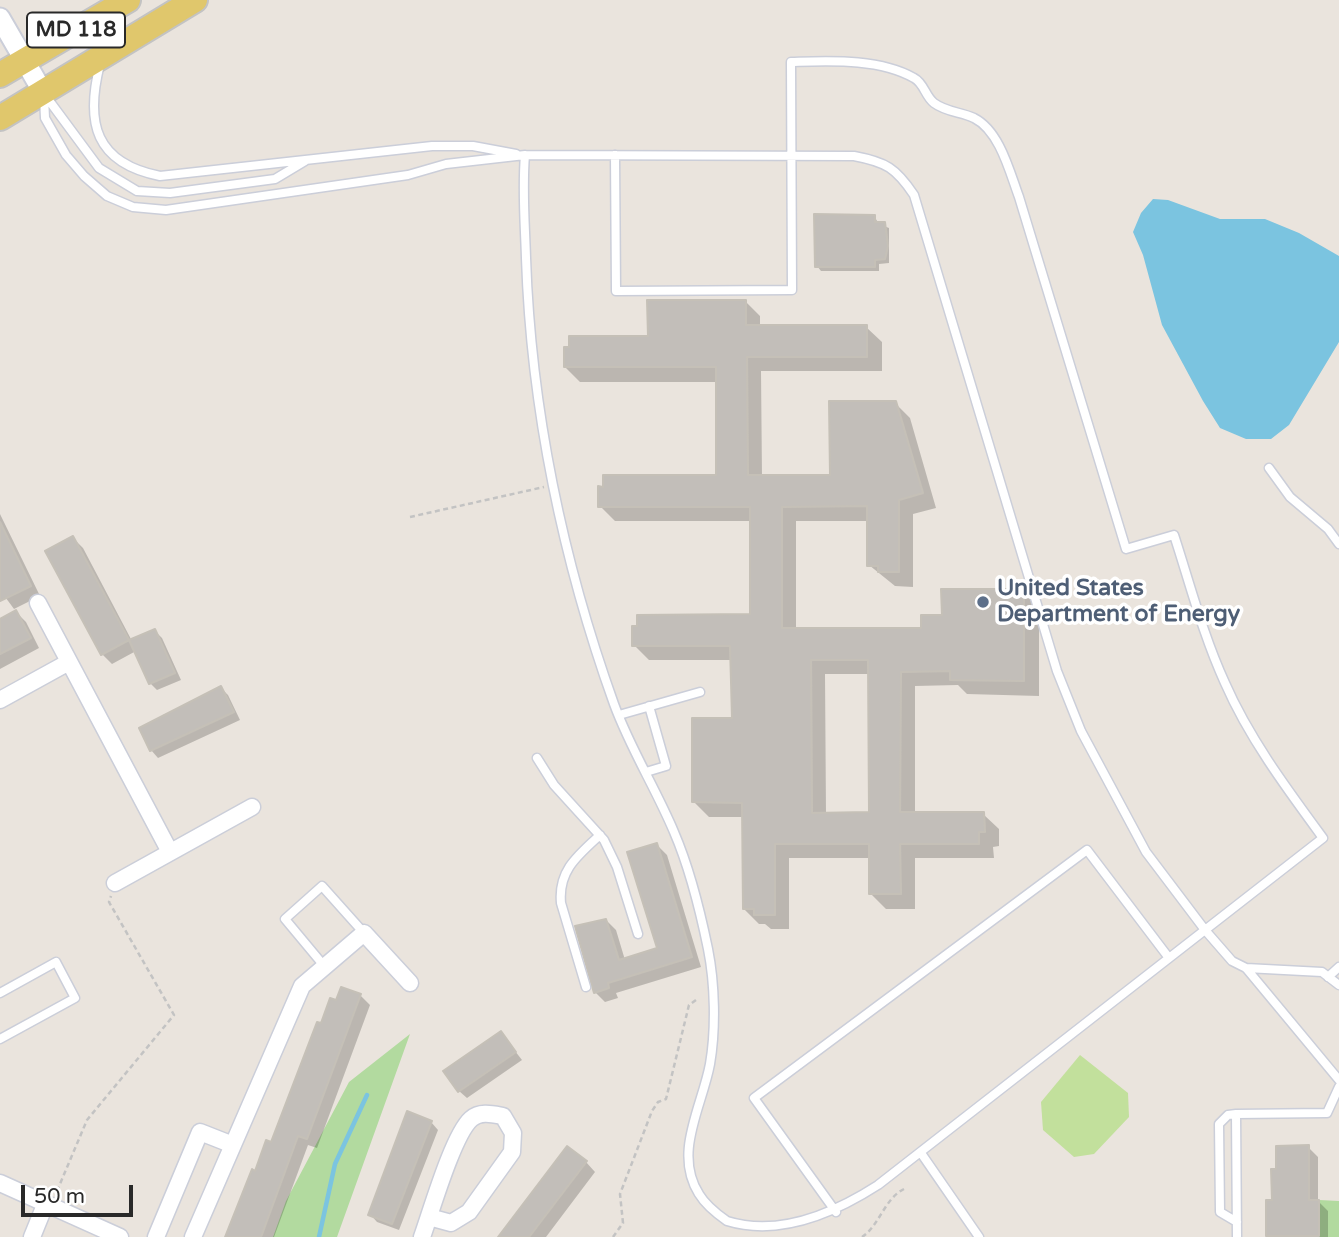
<!DOCTYPE html>
<style>
body{margin:0}
#map{position:relative;width:1339px;height:1237px;overflow:hidden;background:#eae4dd;font-family:"Varela Round",sans-serif}
canvas{display:block}
.scale{position:absolute;left:21px;top:1185px;width:112px;height:32px;box-sizing:border-box;border:4px solid #292929;border-top:0;padding-left:9px;font-size:21px;line-height:24px;white-space:nowrap;color:#292929;-webkit-text-stroke:5px #fff;paint-order:stroke}
</style>
<div id="map">
<canvas width="1339" height="1237"></canvas>
<div class="scale">50 m</div>
</div>
<script>
const ctx = document.querySelector('canvas').getContext('2d');
ctx.lineJoin = 'round';
function fill(path, color) { ctx.fillStyle = color; ctx.fill(path, 'evenodd'); }
function strokePath(path, color, width, dash) { ctx.strokeStyle = color; ctx.lineWidth = width; ctx.lineCap = dash ? 'butt' : 'round'; ctx.setLineDash(dash || []); ctx.stroke(path); }
function write(font, color, halo, rows, align = 'center') {
  ctx.font = font + ' "Varela Round",sans-serif'; ctx.lineWidth = 7; ctx.setLineDash([]); ctx.textBaseline = 'middle'; ctx.strokeStyle = halo; ctx.fillStyle = color; for (const [text, x, y, turn = 0] of rows) {
    ctx.save(); ctx.translate(x, y); ctx.rotate((+turn || 0) * Math.PI / 180); ctx.textAlign = isNaN(turn) ? turn : align; if (halo) ctx.strokeText(text, 0, 0); ctx.fillText(text, 0, 0); ctx.restore();
  }
}
fill(new Path2D(`
 M 410,1034 L 337,1237 L 273,1237 L 286,1201 L 349,1082 Z
 M 1319,1200 L 1339,1201 L 1339,1237 L 1267,1237 L 1319,1236 Z`), '#b2da9f');
fill(new Path2D(`
 M 1080,1055 L 1128,1093 L 1129,1117 L 1094,1154 L 1074,1157 L 1043,1130 L 1041,1102 Z`), '#c2e09c');
fill(new Path2D(`
 M 1153,199 L 1168,200 L 1220,219 L 1265,219 L 1299,233 L 1339,256 L 1339,342 L 1289,425 L 1271,439 L 1246,439 L 1220,428 L 1203,401 L 1162,325 L 1143,255 L 1133,232 L 1141,213 Z`), '#7bc4e0');
fill(new Path2D(`
 M 874,216 L 879,224 L 889,228 L 889,263 L 879,264 L 879,271 L 821,271 L 817,266 Z
 M 745,301 L 760,316 L 760,327 L 866,327 L 882,342 L 882,371 L 761,371 L 762,477 L 832,476 L 895,403 L 910,418 L 936,508 L 913,514 L 913,587 L 895,586 L 869,565 L 868,521 L 796,521 L 796,629 L 923,630 L 944,617 L 1024,591 L 1039,606 L 1039,696 L 967,694 L 958,685 L 915,686 L 915,814 L 983,814 L 999,829 L 999,846 L 993,847 L 994,858 L 915,858 L 915,909 L 886,909 L 871,894 L 871,858 L 789,858 L 789,929 L 771,929 L 765,924 L 759,924 L 744,909 L 744,817 L 709,817 L 694,802 L 734,720 L 732,660 L 649,660 L 634,645 L 639,628 L 752,616 L 752,521 L 615,521 L 600,506 L 718,476 L 717,382 L 580,382 L 565,367 ZM 825,674 L 869,674 L 871,814 L 826,814 Z
 M 0,514 L 40,596 L 14,609 L 0,590 Z
 M 73,538 L 83,548 L 132,641 L 155,631 L 162,638 L 181,680 L 157,690 L 150,683 L 136,651 L 112,664 L 102,654 Z
 M 16,612 L 26,622 L 39,648 L 0,669 L 0,621 Z
 M 221,688 L 228,695 L 240,720 L 158,758 L 151,750 L 163,715 Z
 M 657,845 L 667,855 L 701,967 L 616,993 L 618,998 L 605,1002 L 595,992 L 606,920 L 616,930 L 625,960 L 659,949 Z
 M 360,995 L 370,1005 L 317,1148 L 308,1145 L 274,1237 L 227,1237 L 272,1144 L 322,1025 Z
 M 501,1033 L 522,1060 L 467,1098 L 459,1091 Z
 M 431,1122 L 438,1130 L 399,1230 L 377,1222 L 370,1214 Z
 M 1308,1147 L 1318,1157 L 1318,1201 L 1328,1211 L 1328,1237 L 1269,1237 L 1278,1171 Z
 M 586,1162 L 595,1172 L 546,1237 L 500,1237 Z`), '#0003');
strokePath(new Path2D(`
 M 319,1237 L 335,1164 L 367,1095`), '#7bc4e0', 4.5);
const building = new Path2D(`
 M 814,214 L 875,215 L 875,222 L 885,222 L 888,246 L 885,259 L 875,260 L 875,267 L 815,267 Z
 M 647,300 L 746,300 L 746,325 L 867,325 L 867,357 L 747,357 L 748,475 L 830,475 L 829,401 L 896,401 L 923,493 L 899,500 L 899,572 L 878,572 L 878,566 L 867,566 L 867,506 L 782,507 L 782,628 L 921,628 L 921,615 L 942,615 L 941,589 L 1024,589 L 1024,681 L 950,680 L 950,671 L 901,672 L 900,812 L 984,812 L 985,832 L 979,832 L 979,844 L 900,844 L 901,894 L 869,894 L 869,844 L 775,844 L 775,915 L 754,915 L 754,909 L 743,909 L 742,803 L 692,802 L 692,718 L 732,718 L 730,646 L 632,646 L 632,626 L 637,626 L 637,615 L 750,614 L 750,507 L 598,507 L 598,486 L 603,487 L 603,475 L 716,475 L 716,367 L 564,367 L 564,347 L 569,347 L 569,336 L 648,336 ZM 811,660 L 868,660 L 869,812 L 812,813 Z
 M 0,522 L 31,586 L 0,601 Z
 M 73,536 L 129,640 L 101,655 L 45,551 Z
 M 16,610 L 31,638 L 0,654 L 0,619 Z
 M 155,629 L 175,673 L 149,684 L 129,640 Z
 M 221,686 L 234,712 L 150,751 L 139,728 Z
 M 657,843 L 692,957 L 608,983 L 609,988 L 594,993 L 575,926 L 606,919 L 619,960 L 657,948 L 627,852 Z
 M 341,987 L 361,994 L 307,1139 L 298,1136 L 261,1237 L 225,1237 L 252,1169 L 255,1171 L 266,1140 L 271,1142 L 317,1022 L 321,1023 L 330,998 L 336,1000 Z
 M 501,1031 L 516,1052 L 458,1092 L 443,1071 Z
 M 407,1111 L 432,1121 L 392,1224 L 368,1215 Z
 M 1309,1145 L 1309,1200 L 1319,1200 L 1319,1236 L 1266,1236 L 1266,1200 L 1272,1200 L 1271,1169 L 1276,1169 L 1276,1146 Z
 M 567,1146 L 587,1161 L 529,1237 L 498,1237 Z`);
fill(building, '#c2beb9');
strokePath(building, '#c5c0b7', 2);
const service = new Path2D(`
 M 100,64 C 85,123 95,163 160,176 L 432,146 L 473,146 L 516,154
 M 45,95 L 99,168 L 137,191 L 170,193 L 275,179 L 305,161
 M 44,97 L 45,118 L 66,155 L 84,176 L 107,196 L 133,207 L 166,210 L 408,175 L 446,164 L 525,155 L 854,156 C 886,162 896,168 914,195 L 1057,671 L 1081,731 L 1146,852 L 1205,930 L 878,1185 C 833,1214 779,1237 727,1221 C 717,1214 705,1204 699,1194 C 673,1153 702,1107 710,1064 C 716,1029 715,984 708,949 C 700,910 690,869 674,832 C 656,789 630,748 614,704 C 563,562 531,409 526,258 C 525,224 522,190 525,155
 M 615,155 L 616,291 L 792,290 L 791,62 C 829,61 879,58 914,78 C 924,83 925,96 934,103 C 946,112 961,112 974,118 C 1000,131 1010,173 1019,197 L 1126,549 L 1174,535 C 1190,584 1203,635 1225,683 C 1249,738 1287,789 1323,838 L 1205,930 L 1232,961 L 1246,968 L 1339,1080
 M 1269,468 L 1290,497 L 1328,529 L 1339,544
 M 619,715 L 700,692
 M 537,758 L 554,785 L 604,840 L 617,867 L 638,934
 M 646,772 L 666,766 L 649,706
 M 325,967 L 285,919 L 322,886 L 364,933
 M 1246,968 L 1322,972 L 1339,985
 M 1328,977 L 1339,967
 M 586,987 L 561,903 C 558,871 577,856 600,835
 M 0,993 L 56,962 L 75,998 L 0,1039
 M 1236,1114 L 1228,1115 L 1219,1124 L 1220,1212 L 1237,1222
 M 921,1153 L 979,1237
 M 836,1212 L 754,1098 L 1087,850 L 1169,958
 M 1237,1237 L 1236,1114 L 1327,1113 L 1339,1087`);
const minor = new Path2D(`
 M 38,603 L 170,852
 M 0,700 L 69,662
 M 115,883 L 252,807
 M 0,1183 L 120,1237
 M 32,1237 L 45,1205
 M 156,1237 L 200,1132 L 233,1145
 M 193,1237 L 302,986 L 364,933 L 410,983
 M 422,1237 C 431,1212 453,1135 471,1119 C 480,1111 492,1114 503,1116 L 513,1133 L 512,1152 L 469,1212 L 451,1223 L 429,1217`);
const tertiary = new Path2D(`
 M 0,18 L 44,94`);
const primary = new Path2D(`
 M 0,75 L 128,0
 M 0,118 L 195,0`);
strokePath(service, '#cbced9', 11);
strokePath(minor, '#cbced9', 19);
strokePath(tertiary, '#cbced9', 23);
strokePath(primary, '#c3c3c3', 28);
strokePath(new Path2D(`
 M 410,517 L 544,487
 M 57,1191 L 87,1120 L 174,1015 L 109,902 L 111,896
 M 613,1237 L 623,1223 L 620,1194 L 652,1111 L 658,1102 L 666,1099 L 689,1005 L 696,1000
 M 862,1237 C 880,1225 884,1199 904,1189`), '#c3c3c3', 2.5, [5, 3.5]);
strokePath(service, '#fff', 8);
strokePath(minor, '#fff', 16);
strokePath(tertiary, '#fff', 19);
strokePath(primary, '#e0c76c', 24);
for (const [x, y, r, color] of [
 [983,602,7,"#5c6f8a"]
]) { const dot = new Path2D(); dot.arc(x, y, r, 0, 2 * Math.PI); ctx.fillStyle = color; ctx.fill(dot); strokePath(dot, '#fff', 2.5); }
for (const [x, y, w] of [
 [76,30,98]
]) { const box = new Path2D(); box.roundRect(x - w / 2, y - 17.5, w, 35, 5); ctx.fillStyle = '#fff'; ctx.fill(box); strokePath(box, '#292929', 2); }
write('bold 21px', '#292929', null, [
 ["MD 118",76,30]
]);
write('bold 23px', '#4e5e75', '#fff', [
 ["United States",997,589],
 ["Department of Energy",997,615]
], 'left');
</script>
